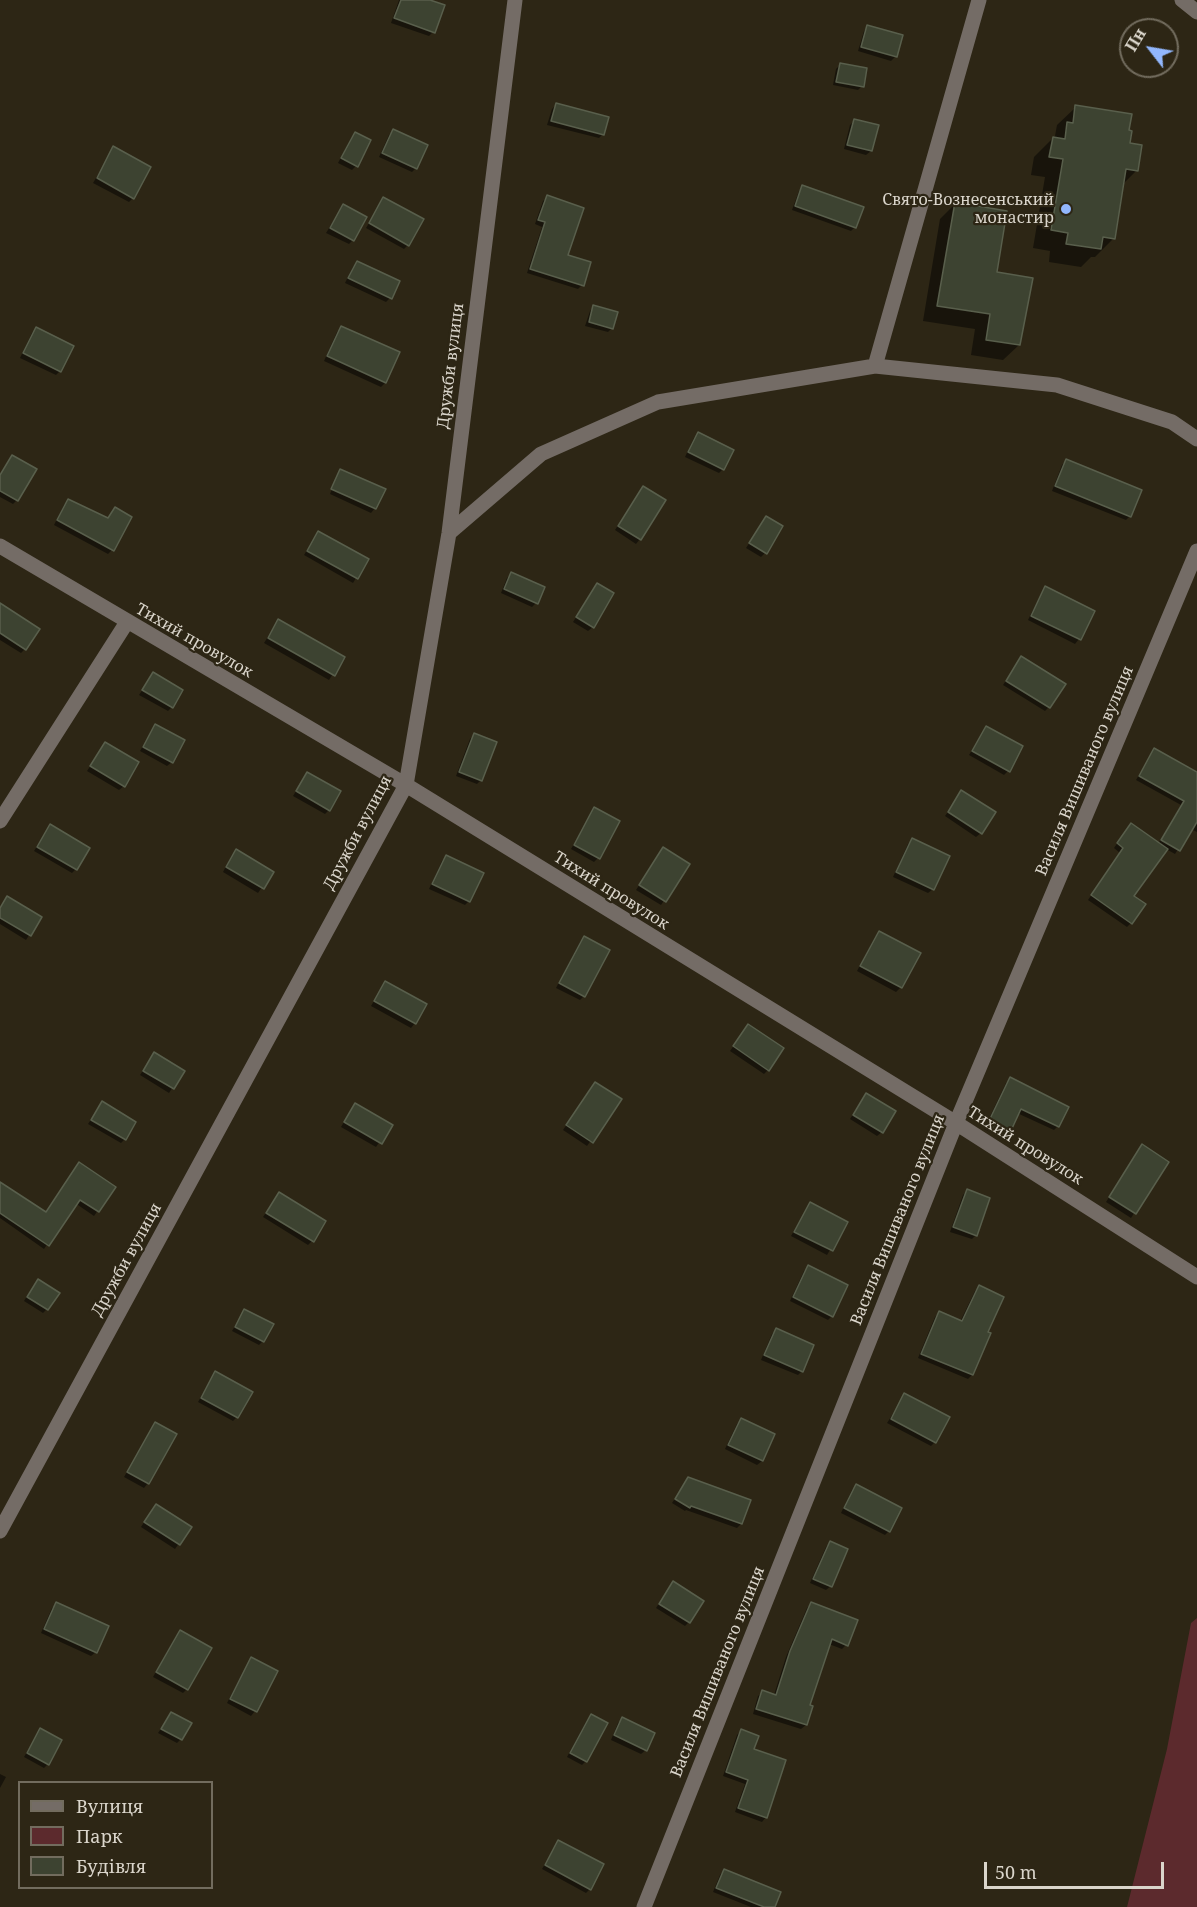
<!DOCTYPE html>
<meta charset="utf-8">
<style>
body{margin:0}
#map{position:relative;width:1197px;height:1907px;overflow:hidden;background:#2d2615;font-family:"Noto Serif",serif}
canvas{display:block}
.legend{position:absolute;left:18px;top:1781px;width:195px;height:108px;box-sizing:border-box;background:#2d2615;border:2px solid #726c5e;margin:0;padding:8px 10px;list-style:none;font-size:18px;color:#dad5cb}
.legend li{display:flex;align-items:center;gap:12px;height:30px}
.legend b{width:30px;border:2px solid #726c5e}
.north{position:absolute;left:1119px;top:18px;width:60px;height:60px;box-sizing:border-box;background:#2d2615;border:2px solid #726c5e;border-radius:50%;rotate:301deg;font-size:16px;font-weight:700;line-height:24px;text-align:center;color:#dad5cb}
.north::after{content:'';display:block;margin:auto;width:21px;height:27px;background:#92b7fd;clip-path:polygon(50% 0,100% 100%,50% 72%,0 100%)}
.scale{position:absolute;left:984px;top:1862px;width:180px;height:27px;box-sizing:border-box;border:3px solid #dad5cb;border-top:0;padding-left:8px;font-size:18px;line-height:21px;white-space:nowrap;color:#dad5cb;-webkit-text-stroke:4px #2d2615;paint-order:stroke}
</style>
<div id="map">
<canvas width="1197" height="1907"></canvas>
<ul class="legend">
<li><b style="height:8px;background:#746c66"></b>Вулиця</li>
<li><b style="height:16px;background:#5c2a2d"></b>Парк</li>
<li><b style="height:16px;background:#3d4331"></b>Будівля</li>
</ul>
<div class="north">Пн</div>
<div class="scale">50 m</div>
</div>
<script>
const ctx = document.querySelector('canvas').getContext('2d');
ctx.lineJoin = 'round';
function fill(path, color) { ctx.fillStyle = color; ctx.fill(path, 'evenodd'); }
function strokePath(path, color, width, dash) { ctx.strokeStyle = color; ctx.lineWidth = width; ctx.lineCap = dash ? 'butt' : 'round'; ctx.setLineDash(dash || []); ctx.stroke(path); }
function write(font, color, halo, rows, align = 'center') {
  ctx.font = font + ' "Noto Serif",serif'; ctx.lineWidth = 4.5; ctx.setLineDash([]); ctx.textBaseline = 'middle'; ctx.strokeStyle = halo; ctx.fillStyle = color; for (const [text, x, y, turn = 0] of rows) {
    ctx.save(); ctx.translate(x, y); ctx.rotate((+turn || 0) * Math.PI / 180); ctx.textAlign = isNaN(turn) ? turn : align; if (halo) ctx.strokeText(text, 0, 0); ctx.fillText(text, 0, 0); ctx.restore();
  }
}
fill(new Path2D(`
 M 1197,1618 L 1197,1907 L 1127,1907 L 1167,1749 L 1191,1623 Z`), '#5c2a2d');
fill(new Path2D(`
 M 399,0 L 425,0 L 433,32 L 429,36 L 391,23 Z
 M 868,26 L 901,36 L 895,57 L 891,61 L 858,51 L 864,31 Z
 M 840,65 L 862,86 L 858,90 L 833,85 L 836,69 Z
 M 556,105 L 603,134 L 599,138 L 547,125 L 552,109 Z
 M 1076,107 L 1128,131 L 1128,144 L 1137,170 L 1122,185 L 1113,239 L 1095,257 L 1091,257 L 1081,267 L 1049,262 L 1050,251 L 1033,248 L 1045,177 L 1031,175 L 1034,157 L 1055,136 L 1057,125 Z
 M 855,120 L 877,126 L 871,151 L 866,155 L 844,149 L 850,125 Z
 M 393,130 L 416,168 L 412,172 L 379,157 L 389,135 Z
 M 355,134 L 356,166 L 352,170 L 338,163 L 351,138 Z
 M 114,148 L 133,198 L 129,202 L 93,183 Z
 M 803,187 L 855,227 L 851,231 L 792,210 L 799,191 Z
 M 548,197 L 566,256 L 582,285 L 578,289 L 527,273 L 542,227 L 535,224 L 543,201 Z
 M 384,199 L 408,245 L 404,249 L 366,228 Z
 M 956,203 L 995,273 L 1019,345 L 1003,360 L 971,355 L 975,329 L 923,321 L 940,219 Z
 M 343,206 L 353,240 L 349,244 L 326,233 Z
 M 357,262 L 390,298 L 386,302 L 345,283 L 353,267 Z
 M 594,307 L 612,328 L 608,332 L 585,326 L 590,311 Z
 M 341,328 L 398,353 L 385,383 L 381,387 L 324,361 L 337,332 Z
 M 36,329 L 60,371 L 56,375 L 20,358 L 32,333 Z
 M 699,434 L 723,469 L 719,473 L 685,457 L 694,438 Z
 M 12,456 L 17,500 L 13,504 L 0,497 L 0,474 Z
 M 1066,461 L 1130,516 L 1126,520 L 1052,491 L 1062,465 Z
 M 340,470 L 375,508 L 371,513 L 330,494 Z
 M 643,487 L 640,539 L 636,544 L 615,530 Z
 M 68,500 L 107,519 L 115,509 L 112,550 L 108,554 L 54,525 L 64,505 Z
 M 766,518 L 765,553 L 761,557 L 746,548 Z
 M 318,532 L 367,560 L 353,583 L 304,555 Z
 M 512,574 L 536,603 L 532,607 L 501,593 L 507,578 Z
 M 597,585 L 593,627 L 588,631 L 573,622 Z
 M 1046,588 L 1093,611 L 1079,639 L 1075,644 L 1028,620 L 1042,592 Z
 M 0,604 L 25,649 L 21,653 L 0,640 Z
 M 278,621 L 343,658 L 329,680 L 264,643 Z
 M 1021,658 L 1049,707 L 1045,711 L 1003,685 Z
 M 153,674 L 172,707 L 168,711 L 139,695 Z
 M 155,726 L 172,762 L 167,766 L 140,751 Z
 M 986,728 L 1008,771 L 1004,775 L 969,755 Z
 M 474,735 L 481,780 L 477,784 L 456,776 L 470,739 Z
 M 105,744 L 124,786 L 119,790 L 87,771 Z
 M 1154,750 L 1197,774 L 1197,832 L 1191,829 L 1175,854 L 1166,849 L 1132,896 L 1131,923 L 1127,927 L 1088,900 L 1120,853 L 1114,848 L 1127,829 L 1158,844 L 1181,805 L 1136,780 Z
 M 304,778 L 329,810 L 325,814 L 293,796 Z
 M 962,792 L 981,833 L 976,837 L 945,816 Z
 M 595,809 L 598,858 L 594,862 L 571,849 Z
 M 50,826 L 76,869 L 72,873 L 34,851 Z
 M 912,840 L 933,889 L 928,893 L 893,877 L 908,844 Z
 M 663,849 L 688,864 L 661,905 L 636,890 Z
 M 232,855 L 272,872 L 258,893 L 223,872 Z
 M 446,857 L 469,901 L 465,905 L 429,889 L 442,861 Z
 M 7,898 L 40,918 L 26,940 L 0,924 L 0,907 Z
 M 879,932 L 919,953 L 901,987 L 896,992 L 857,971 L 875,937 Z
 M 584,938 L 584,996 L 580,1000 L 556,988 L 580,942 Z
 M 385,983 L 415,1023 L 411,1028 L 371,1006 Z
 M 748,1026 L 768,1070 L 764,1074 L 730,1051 Z
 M 154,1054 L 183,1071 L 169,1093 L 140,1075 Z
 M 1010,1079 L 1058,1126 L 1054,1130 L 1017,1113 L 1008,1134 L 1003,1138 L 984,1129 L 1006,1083 Z
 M 595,1083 L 620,1100 L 587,1146 L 563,1130 Z
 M 866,1095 L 882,1132 L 877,1136 L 850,1119 Z
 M 102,1103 L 125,1139 L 121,1143 L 88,1124 Z
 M 355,1104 L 391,1125 L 376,1147 L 341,1127 Z
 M 1142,1146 L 1167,1162 L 1131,1218 L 1106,1202 Z
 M 75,1169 L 114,1187 L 94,1216 L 75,1203 L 44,1249 L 0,1218 L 0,1189 L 46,1214 Z
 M 967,1191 L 976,1235 L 972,1239 L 950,1232 L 963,1195 Z
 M 279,1194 L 312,1241 L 308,1245 L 263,1217 Z
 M 810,1204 L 846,1223 L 827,1255 L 791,1236 Z
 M 809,1267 L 832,1316 L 828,1320 L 790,1301 L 804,1271 Z
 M 34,1285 L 47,1309 L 43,1313 L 24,1301 Z
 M 979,1287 L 986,1332 L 989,1334 L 972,1375 L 968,1379 L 918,1358 L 935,1317 L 939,1313 L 960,1322 L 975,1291 Z
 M 245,1310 L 263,1341 L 259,1345 L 232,1331 Z
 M 776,1330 L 802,1371 L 798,1375 L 761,1360 L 772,1334 Z
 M 215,1373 L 237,1417 L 233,1421 L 198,1402 Z
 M 905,1395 L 935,1442 L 931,1446 L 887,1423 Z
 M 741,1420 L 773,1435 L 762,1461 L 757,1465 L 725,1449 L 737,1424 Z
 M 155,1424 L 148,1483 L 144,1488 L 124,1477 Z
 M 688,1479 L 741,1524 L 737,1528 L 686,1510 L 685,1511 L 672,1503 Z
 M 856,1486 L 889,1531 L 885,1535 L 841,1513 L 852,1490 Z
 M 152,1510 L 190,1528 L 175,1549 L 141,1527 Z
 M 830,1542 L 831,1586 L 826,1590 L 810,1583 L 826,1547 Z
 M 673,1583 L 689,1622 L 685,1626 L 656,1608 Z
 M 57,1604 L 96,1652 L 91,1656 L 41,1633 L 52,1608 Z
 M 811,1604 L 846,1645 L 842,1649 L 829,1644 L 808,1706 L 811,1707 L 806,1725 L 801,1729 L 753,1714 L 758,1696 L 763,1692 L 774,1695 L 786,1657 L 807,1608 Z
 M 176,1636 L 187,1689 L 183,1693 L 153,1677 Z
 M 252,1659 L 276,1672 L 255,1711 L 251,1716 L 227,1703 L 248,1663 Z
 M 172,1713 L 181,1739 L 177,1743 L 158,1733 Z
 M 591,1716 L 586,1761 L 582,1765 L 567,1757 L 587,1720 Z
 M 622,1719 L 646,1750 L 641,1754 L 611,1740 L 618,1723 Z
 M 40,1730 L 48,1764 L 44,1768 L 24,1757 Z
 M 741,1731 L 752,1750 L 766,1817 L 762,1822 L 735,1812 L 745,1784 L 723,1776 L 737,1735 Z
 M 0,1774 L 6,1777 L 0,1788 Z
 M 559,1841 L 590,1889 L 586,1893 L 542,1869 Z
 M 724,1870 L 773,1907 L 751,1907 L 713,1892 L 720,1875 Z`), '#0007');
const building = new Path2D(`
 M 401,0 L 430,0 L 445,5 L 435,33 L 394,18 Z
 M 867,25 L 903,35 L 897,57 L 861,47 Z
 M 840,63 L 867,68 L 864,87 L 836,82 Z
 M 556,103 L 609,117 L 604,135 L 551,121 Z
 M 1075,105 L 1132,114 L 1129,130 L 1132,131 L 1130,143 L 1142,145 L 1138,171 L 1126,169 L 1115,239 L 1103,237 L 1101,249 L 1066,244 L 1068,233 L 1051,230 L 1063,159 L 1049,157 L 1053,137 L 1065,139 L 1067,122 L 1073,123 Z
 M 854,119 L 879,125 L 872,151 L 847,145 Z
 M 393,129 L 428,145 L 417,169 L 382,153 Z
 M 355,132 L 371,140 L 358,167 L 341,158 Z
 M 113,146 L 151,167 L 134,199 L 97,178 Z
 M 802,185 L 864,207 L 856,228 L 795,206 Z
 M 547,195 L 584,208 L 568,255 L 591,262 L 584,286 L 530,269 L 545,222 L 538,220 Z
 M 383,197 L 424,219 L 409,246 L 369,223 Z
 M 955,202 L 1007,211 L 997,272 L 1033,278 L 1020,345 L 986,340 L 990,314 L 937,306 Z
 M 343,204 L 367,217 L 354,241 L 330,228 Z
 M 357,261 L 400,281 L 392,299 L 348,278 Z
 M 593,305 L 618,312 L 613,329 L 589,322 Z
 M 341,326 L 400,352 L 386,383 L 327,356 Z
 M 36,327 L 74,346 L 61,372 L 23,353 Z
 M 698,432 L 734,450 L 724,470 L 688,452 Z
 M 12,455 L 37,469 L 18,501 L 0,491 L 0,475 Z
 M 1066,459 L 1142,490 L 1131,517 L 1055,486 Z
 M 340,469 L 386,489 L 376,509 L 331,489 Z
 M 643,486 L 666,500 L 641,540 L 618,526 Z
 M 68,499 L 108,518 L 115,507 L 132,517 L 114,551 L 57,520 Z
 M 766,516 L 783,526 L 767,554 L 749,543 Z
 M 318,531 L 369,559 L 358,579 L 307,551 Z
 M 511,572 L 545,587 L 538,604 L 504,589 Z
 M 597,583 L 614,593 L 594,628 L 576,617 Z
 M 1045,586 L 1095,611 L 1081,640 L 1031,616 Z
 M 0,603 L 40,629 L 26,650 L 0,633 Z
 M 278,619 L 345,657 L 335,676 L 268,638 Z
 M 1021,656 L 1066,684 L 1050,708 L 1006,681 Z
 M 153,672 L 183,690 L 173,708 L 142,690 Z
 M 155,724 L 185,740 L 173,763 L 143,747 Z
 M 986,726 L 1023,746 L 1010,772 L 972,751 Z
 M 474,733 L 497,742 L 482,781 L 459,772 Z
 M 105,742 L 139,762 L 125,787 L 90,766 Z
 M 1154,748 L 1197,772 L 1197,822 L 1180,851 L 1161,840 L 1184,801 L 1139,776 Z
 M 307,772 L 341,791 L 330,811 L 296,791 Z
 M 961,790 L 996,812 L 982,834 L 948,812 Z
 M 594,807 L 620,821 L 600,859 L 574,845 Z
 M 1131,823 L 1168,849 L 1134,896 L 1146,904 L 1132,924 L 1091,895 L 1123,848 L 1117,843 Z
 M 50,824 L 90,848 L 77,870 L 37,847 Z
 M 912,838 L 950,856 L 934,890 L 896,872 Z
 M 663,847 L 690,864 L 666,902 L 639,885 Z
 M 236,849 L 274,872 L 264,889 L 226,867 Z
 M 446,855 L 484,873 L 470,902 L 432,884 Z
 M 7,896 L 42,917 L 31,936 L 0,918 L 0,908 Z
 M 879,931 L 921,953 L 902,988 L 860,966 Z
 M 584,936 L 610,950 L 585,997 L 559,983 Z
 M 385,981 L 427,1004 L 416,1024 L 374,1001 Z
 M 748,1024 L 784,1048 L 769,1071 L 733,1046 Z
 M 154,1052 L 185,1071 L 174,1089 L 143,1071 Z
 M 1010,1077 L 1069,1107 L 1059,1127 L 1021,1109 L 1009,1135 L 987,1125 Z
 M 595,1082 L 622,1099 L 593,1143 L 566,1125 Z
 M 866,1093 L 896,1111 L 883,1133 L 853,1115 Z
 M 102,1101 L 136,1122 L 126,1140 L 91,1120 Z
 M 355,1103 L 393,1125 L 382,1144 L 344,1122 Z
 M 1142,1144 L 1169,1162 L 1136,1214 L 1109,1197 Z
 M 79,1162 L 116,1187 L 99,1212 L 80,1200 L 49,1246 L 0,1213 L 0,1182 L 46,1212 Z
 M 967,1189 L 990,1198 L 977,1236 L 953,1227 Z
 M 279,1192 L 326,1221 L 314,1242 L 266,1213 Z
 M 810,1202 L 848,1222 L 833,1251 L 794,1232 Z
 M 808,1265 L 848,1285 L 833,1317 L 793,1297 Z
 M 38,1279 L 60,1293 L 48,1310 L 27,1297 Z
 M 979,1285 L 1004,1297 L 988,1332 L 991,1333 L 973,1375 L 921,1354 L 939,1311 L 962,1321 Z
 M 244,1309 L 274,1324 L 264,1342 L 235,1327 Z
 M 776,1328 L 814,1345 L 803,1372 L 764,1355 Z
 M 215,1371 L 253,1392 L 238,1418 L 201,1398 Z
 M 904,1393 L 950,1417 L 936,1443 L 891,1419 Z
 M 741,1418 L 775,1434 L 763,1461 L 728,1445 Z
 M 155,1422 L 177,1434 L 149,1484 L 127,1472 Z
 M 688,1477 L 751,1500 L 742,1524 L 691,1506 L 690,1508 L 675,1499 Z
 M 856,1484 L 902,1508 L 890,1532 L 844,1508 Z
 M 156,1504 L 192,1527 L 180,1545 L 144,1522 Z
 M 830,1541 L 848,1549 L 832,1587 L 813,1579 Z
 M 673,1581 L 704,1601 L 690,1623 L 659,1604 Z
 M 56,1602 L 109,1626 L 97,1653 L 44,1629 Z
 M 811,1602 L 858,1620 L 848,1646 L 832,1639 L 810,1705 L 813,1706 L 807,1725 L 756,1709 L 762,1690 L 776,1695 L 790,1651 Z
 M 180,1630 L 212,1648 L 188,1690 L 156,1672 Z
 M 251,1657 L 278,1671 L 257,1712 L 230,1699 Z
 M 171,1712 L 192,1723 L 182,1740 L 161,1729 Z
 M 591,1714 L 608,1723 L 587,1762 L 570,1753 Z
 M 622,1717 L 655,1733 L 647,1751 L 614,1735 Z
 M 40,1728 L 62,1740 L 49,1765 L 27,1753 Z
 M 741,1729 L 759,1736 L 754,1749 L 786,1760 L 767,1818 L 738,1808 L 748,1780 L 726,1772 Z
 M 558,1840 L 604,1864 L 591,1890 L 545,1865 Z
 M 724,1869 L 781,1892 L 775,1907 L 764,1907 L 716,1888 Z`);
fill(building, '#3d4331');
strokePath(building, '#595f4c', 1.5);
strokePath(new Path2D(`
 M 1182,0 L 1197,12
 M 875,366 L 979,0
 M 449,533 L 541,454 L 658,402 L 875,366 L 1057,385 L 1172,422 L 1197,439
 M 0,546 L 406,785 L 956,1123 L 1197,1277
 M 0,821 L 127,622
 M 0,1531 L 406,785 L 449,533 L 515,0
 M 644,1907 L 956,1123 L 1197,551`), '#746c66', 15);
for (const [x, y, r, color] of [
 [1066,209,6,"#92b7fd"]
]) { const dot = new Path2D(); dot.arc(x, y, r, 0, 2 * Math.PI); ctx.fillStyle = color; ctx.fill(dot); strokePath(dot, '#2d2615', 2); }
write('16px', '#dad5cb', '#2d2615', [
 ["Cвято-Вознесенський",1054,200],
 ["монастир",1054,218]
], 'right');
write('16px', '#dad5cb', '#2d2615', [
 ["Дружби вулиця",451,366,-83],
 ["Тихий провулок",194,641,30],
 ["Василя Вишиваного вулиця",1085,771,-67],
 ["Дружби вулиця",358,833,-62],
 ["Тихий провулок",611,891,32],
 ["Тихий провулок",1025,1146,32],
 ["Василя Вишиваного вулиця",898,1220,-68],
 ["Дружби вулиця",127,1260,-61],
 ["Василя Вишиваного вулиця",718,1672,-68]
]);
</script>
